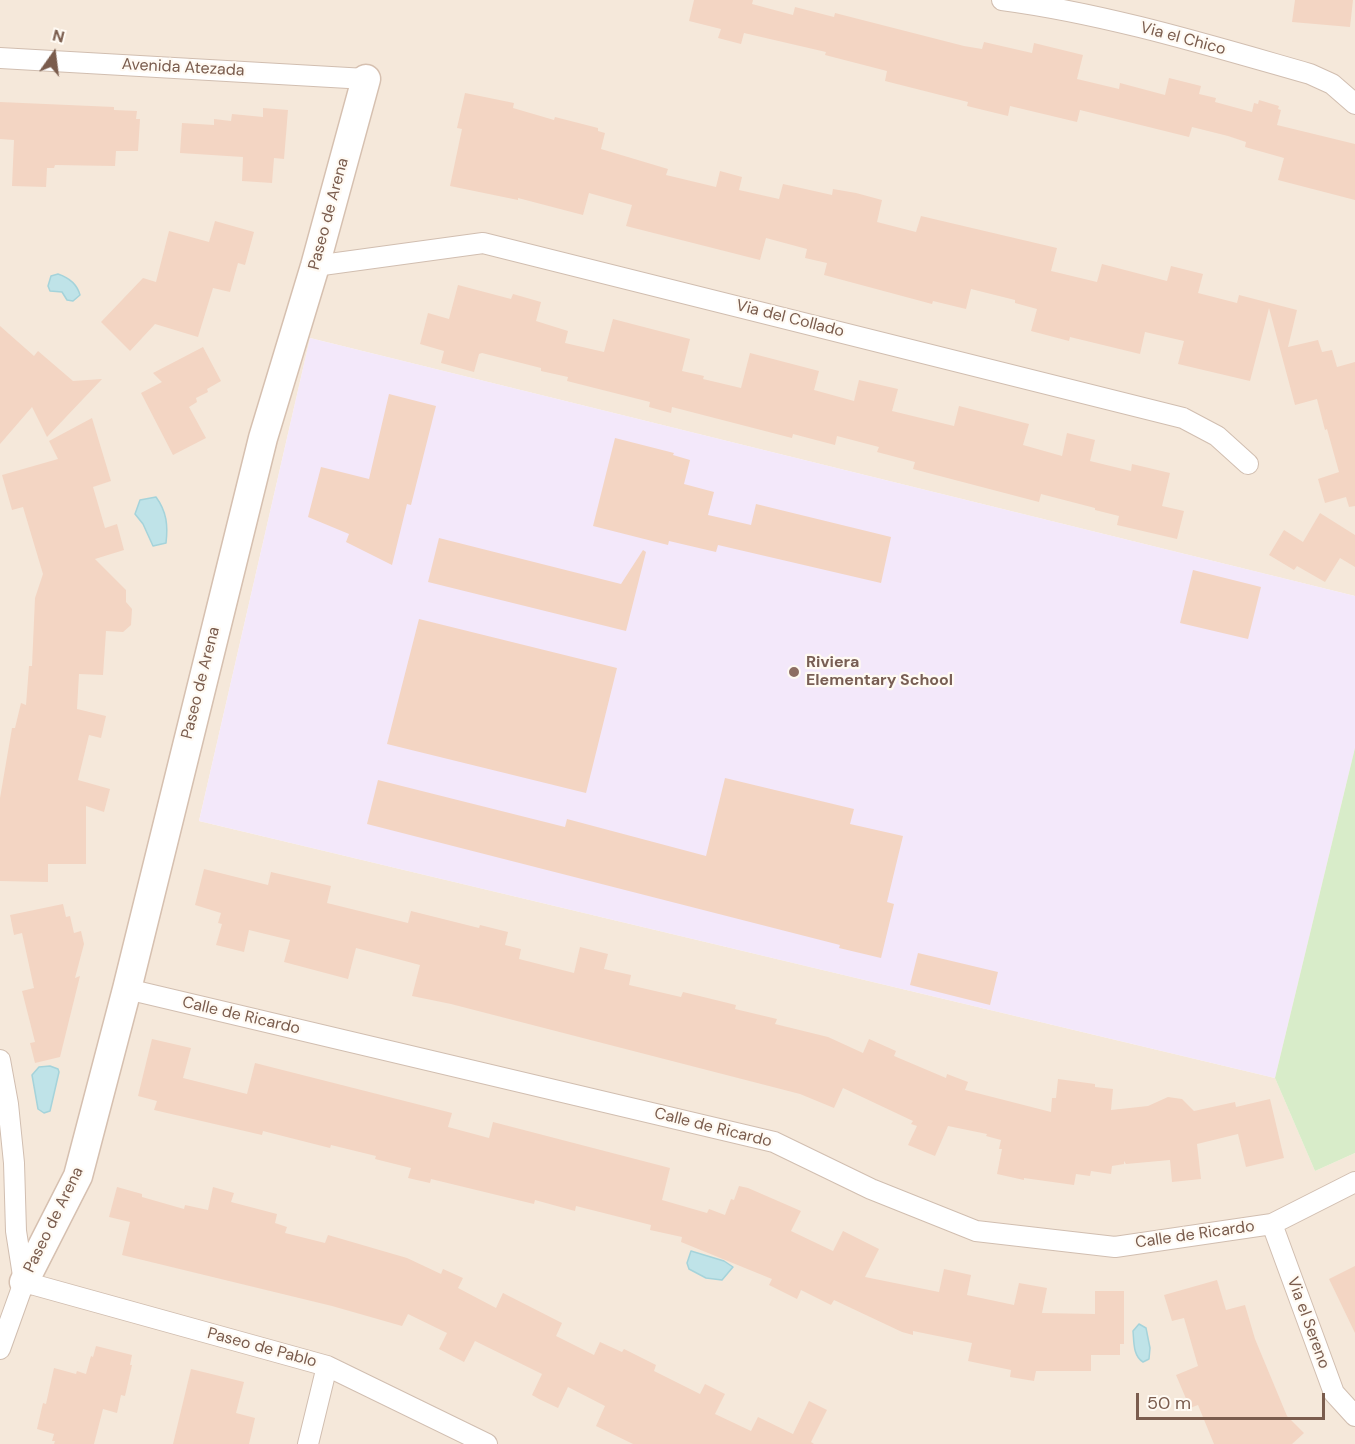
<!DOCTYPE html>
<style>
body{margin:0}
#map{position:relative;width:1355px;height:1444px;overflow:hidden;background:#fdf6ec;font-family:"DM Sans",sans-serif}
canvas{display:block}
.north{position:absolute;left:24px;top:24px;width:60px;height:60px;-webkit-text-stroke:4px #fffaf3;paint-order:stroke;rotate:14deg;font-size:16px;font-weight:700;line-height:24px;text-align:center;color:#7a5c4d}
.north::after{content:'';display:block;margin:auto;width:21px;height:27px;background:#7a5c4d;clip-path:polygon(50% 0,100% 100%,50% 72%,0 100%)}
.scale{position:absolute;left:1136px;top:1393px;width:189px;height:27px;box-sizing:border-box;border:3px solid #7a5c4d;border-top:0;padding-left:8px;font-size:18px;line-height:21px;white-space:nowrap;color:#7a5c4d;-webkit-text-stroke:4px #fffaf3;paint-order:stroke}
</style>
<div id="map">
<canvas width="1355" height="1444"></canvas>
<div class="north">N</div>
<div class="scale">50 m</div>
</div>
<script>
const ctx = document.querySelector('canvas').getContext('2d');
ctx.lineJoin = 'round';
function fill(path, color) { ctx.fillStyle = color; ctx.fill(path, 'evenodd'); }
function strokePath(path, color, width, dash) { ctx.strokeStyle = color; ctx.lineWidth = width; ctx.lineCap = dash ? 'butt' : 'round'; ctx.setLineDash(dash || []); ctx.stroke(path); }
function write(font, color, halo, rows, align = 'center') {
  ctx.font = font + ' "DM Sans",sans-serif'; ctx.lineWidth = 4.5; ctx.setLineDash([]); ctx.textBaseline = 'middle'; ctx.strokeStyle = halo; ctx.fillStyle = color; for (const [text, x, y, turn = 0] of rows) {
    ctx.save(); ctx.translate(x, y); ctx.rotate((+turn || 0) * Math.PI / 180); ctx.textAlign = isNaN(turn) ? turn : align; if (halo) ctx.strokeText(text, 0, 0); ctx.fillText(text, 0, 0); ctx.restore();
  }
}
fill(new Path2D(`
 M 0,0 L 1355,0 L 1355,596 L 310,338 L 199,821 L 1275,1078 L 1315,1171 L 1355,1153 L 1355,1444 L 0,1444 Z`), '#f5e8da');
fill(new Path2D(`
 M 310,338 L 1355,596 L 1355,748 L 1275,1078 L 199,821 Z`), '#f3e8fa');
fill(new Path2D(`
 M 1355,748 L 1355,1153 L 1315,1171 L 1275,1078 Z`), '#d8ecc9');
const water = new Path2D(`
 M 58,274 C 70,278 77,284 80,295 L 73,301 L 67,300 L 62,292 L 50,291 L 48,286 L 51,276 Z
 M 156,497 C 167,512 168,526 166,543 L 153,546 L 143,524 L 135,514 L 140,500 Z
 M 50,1066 L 58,1069 L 59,1072 L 50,1111 L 44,1113 L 38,1109 L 32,1075 L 39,1067 Z
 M 691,1251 L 724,1261 L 733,1267 L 722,1280 L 706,1278 L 689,1269 L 687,1263 Z
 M 1139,1324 L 1146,1328 L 1150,1348 L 1149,1359 L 1143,1362 C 1133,1356 1134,1342 1133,1331 Z`);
fill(water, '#bfe3e8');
strokePath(water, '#a5d3da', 1.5);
fill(new Path2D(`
 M 694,0 L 753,0 L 752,4 L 793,15 L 795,7 L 834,17 L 835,13 L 964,46 L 982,49 L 984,42 L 1032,53 L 1034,43 L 1083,55 L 1077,79 L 1119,89 L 1120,83 L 1165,95 L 1169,78 L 1201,86 L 1199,94 L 1216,98 L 1215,102 L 1252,112 L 1254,103 L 1258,104 L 1259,100 L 1279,106 L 1278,109 L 1281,110 L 1277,125 L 1355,144 L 1355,200 L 1278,180 L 1284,158 L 1245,147 L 1246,142 L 1228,136 L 1192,127 L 1189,137 L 1080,110 L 1077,122 L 1010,106 L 1008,116 L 967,106 L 968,102 L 885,81 L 887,71 L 825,55 L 826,52 L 744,33 L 741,44 L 718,38 L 721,29 L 689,21 Z
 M 1295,0 L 1353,0 L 1350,27 L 1292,22 Z
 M 465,93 L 514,103 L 513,108 L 554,120 L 555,117 L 598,128 L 598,131 L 605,133 L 601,149 L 668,169 L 666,175 L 716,187 L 720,171 L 742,177 L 739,190 L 779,199 L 783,184 L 832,195 L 833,189 L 856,193 L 882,200 L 877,222 L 916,232 L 921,216 L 1057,248 L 1051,271 L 1097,282 L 1102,264 L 1167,281 L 1171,266 L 1203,274 L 1198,293 L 1237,303 L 1239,295 L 1297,310 L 1288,347 L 1318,340 L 1322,352 L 1332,350 L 1337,367 L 1355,362 L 1355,506 L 1349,507 L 1346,497 L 1325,503 L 1318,479 L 1339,472 L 1327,429 L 1325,430 L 1317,399 L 1295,405 L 1269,308 L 1250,381 L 1178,364 L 1184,341 L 1145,332 L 1140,354 L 1070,337 L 1069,341 L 1031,331 L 1037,309 L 1015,303 L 1015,300 L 971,289 L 966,309 L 933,301 L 932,304 L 824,275 L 827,263 L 805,258 L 807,249 L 766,238 L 760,260 L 626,226 L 632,205 L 589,193 L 583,215 L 518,198 L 518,200 L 450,186 L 462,129 L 457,128 Z
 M 0,102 L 114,107 L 114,110 L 137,111 L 136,119 L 140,119 L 138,151 L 116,151 L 115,166 L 55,165 L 54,168 L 47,168 L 46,187 L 12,186 L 14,140 L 0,139 Z
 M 263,108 L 288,110 L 284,159 L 274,158 L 272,183 L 242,181 L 243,157 L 180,153 L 182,123 L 214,125 L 214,119 L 231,121 L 232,114 L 263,117 Z
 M 215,221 L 254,232 L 245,265 L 238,263 L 230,292 L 213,288 L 198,337 L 155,324 L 130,351 L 101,322 L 143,278 L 156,282 L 169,231 L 209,242 Z
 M 458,285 L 511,299 L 513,294 L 541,302 L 536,321 L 568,331 L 565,343 L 604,352 L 613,319 L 690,339 L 682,371 L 704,376 L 703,379 L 741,388 L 750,353 L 819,371 L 814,390 L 854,401 L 859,380 L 898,389 L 892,411 L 954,426 L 959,406 L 1029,424 L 1023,445 L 1062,456 L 1067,433 L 1095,440 L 1090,461 L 1131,471 L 1132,464 L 1170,473 L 1162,506 L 1184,511 L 1177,539 L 1117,525 L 1119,516 L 1095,510 L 1095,508 L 1041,494 L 1039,502 L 913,469 L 915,462 L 877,452 L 879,447 L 837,436 L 835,445 L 793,434 L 792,438 L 672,407 L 671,413 L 649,407 L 650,402 L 567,381 L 568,377 L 541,371 L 541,368 L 482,353 L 479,354 L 474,372 L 441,363 L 444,351 L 420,344 L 428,313 L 449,319 Z
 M 0,326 L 34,356 L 38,351 L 73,381 L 102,379 L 47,437 L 32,407 L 0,444 Z
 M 203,347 L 221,381 L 207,389 L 208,392 L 196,398 L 197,402 L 189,407 L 206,438 L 173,455 L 141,393 L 162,382 L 153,373 Z
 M 389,394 L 436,406 L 411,505 L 407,504 L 392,565 L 346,542 L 349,534 L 308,517 L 321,467 L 369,479 Z
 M 92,418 L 111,481 L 93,487 L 105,528 L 117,524 L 124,550 L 95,559 L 126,590 L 126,602 L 132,609 L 131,625 L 123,632 L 106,631 L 103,675 L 79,674 L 77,709 L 106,716 L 101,738 L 89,735 L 78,780 L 110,789 L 104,812 L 86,806 L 86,864 L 48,864 L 48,882 L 0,881 L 0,798 L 12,728 L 15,728 L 21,703 L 26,705 L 29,666 L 32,666 L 35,598 L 43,574 L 23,507 L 12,510 L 2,475 L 58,459 L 49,441 Z
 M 615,438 L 674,453 L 673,455 L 690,460 L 684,484 L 714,492 L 708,515 L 751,525 L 756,504 L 891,537 L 881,583 L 718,545 L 716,552 L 669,541 L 668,545 L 593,526 Z
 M 1320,513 L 1355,535 L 1355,567 L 1340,558 L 1325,582 L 1297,566 L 1294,570 L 1269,555 L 1284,530 L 1303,542 Z
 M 439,538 L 621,584 L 643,550 L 646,552 L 626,631 L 428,582 Z
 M 1193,570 L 1261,587 L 1248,639 L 1180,623 Z
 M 419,619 L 617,668 L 586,793 L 387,744 Z
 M 725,778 L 854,809 L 850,824 L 903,836 L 887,902 L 894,904 L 881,958 L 839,948 L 840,945 L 367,824 L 378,780 L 565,827 L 567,819 L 706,856 Z
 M 204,869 L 268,885 L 271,872 L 331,886 L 327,903 L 408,923 L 411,911 L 479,928 L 480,925 L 508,932 L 505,945 L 521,949 L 519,959 L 574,973 L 580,947 L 608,954 L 604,969 L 631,975 L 629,985 L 681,997 L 683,992 L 736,1005 L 735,1009 L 777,1019 L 775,1024 L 828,1037 L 863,1053 L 869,1039 L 896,1051 L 894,1056 L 946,1078 L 947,1074 L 968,1082 L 965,1090 L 1051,1112 L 1052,1098 L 1056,1098 L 1058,1079 L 1095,1084 L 1095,1087 L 1113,1089 L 1111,1110 L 1148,1106 L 1168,1097 L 1182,1099 L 1194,1111 L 1235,1102 L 1236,1107 L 1270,1099 L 1284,1158 L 1246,1167 L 1238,1134 L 1197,1144 L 1201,1179 L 1172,1182 L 1170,1160 L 1126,1164 L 1124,1161 L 1124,1164 L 1112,1166 L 1111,1174 L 1091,1171 L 1090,1176 L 1076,1174 L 1074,1185 L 1024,1178 L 1024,1180 L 997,1174 L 1002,1149 L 999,1149 L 1001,1140 L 986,1136 L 987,1134 L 948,1126 L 935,1156 L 908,1145 L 917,1126 L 911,1124 L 913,1121 L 843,1088 L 834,1108 L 800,1094 L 451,1004 L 412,996 L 420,965 L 356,948 L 348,979 L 284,962 L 290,940 L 249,930 L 244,952 L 216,945 L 222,924 L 218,923 L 221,913 L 195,905 Z
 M 63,904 L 66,917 L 70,916 L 74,933 L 81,931 L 84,944 L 75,978 L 80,976 L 60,1057 L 35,1063 L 30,1043 L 35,1042 L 22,991 L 34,988 L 22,933 L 14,935 L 10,915 Z
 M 918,953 L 998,972 L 990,1005 L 910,985 Z
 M 152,1039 L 191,1048 L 183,1078 L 247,1094 L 255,1063 L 452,1113 L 448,1127 L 489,1138 L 493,1122 L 670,1168 L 662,1200 L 707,1213 L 709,1209 L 725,1215 L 731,1199 L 734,1200 L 739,1186 L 748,1188 L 801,1211 L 791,1231 L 833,1251 L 843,1231 L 879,1249 L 865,1277 L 939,1292 L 944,1269 L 971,1275 L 967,1295 L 1014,1305 L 1019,1283 L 1047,1288 L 1042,1313 L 1095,1314 L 1095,1291 L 1124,1291 L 1124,1344 L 1120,1344 L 1120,1355 L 1091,1355 L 1091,1371 L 1036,1371 L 1034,1381 L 1010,1377 L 1011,1370 L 968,1361 L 972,1343 L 913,1331 L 913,1335 L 902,1332 L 834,1300 L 831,1305 L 801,1290 L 797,1299 L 769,1285 L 772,1279 L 681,1242 L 682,1237 L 650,1230 L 651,1225 L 576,1206 L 575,1211 L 535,1200 L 534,1204 L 431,1179 L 430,1183 L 408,1178 L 411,1168 L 375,1159 L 376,1156 L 331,1145 L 330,1148 L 263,1131 L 262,1135 L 154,1110 L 157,1101 L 138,1096 Z
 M 117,1187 L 142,1194 L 142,1197 L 184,1209 L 185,1205 L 208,1210 L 213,1187 L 234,1193 L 231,1202 L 277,1214 L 275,1223 L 287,1227 L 285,1233 L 325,1243 L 328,1235 L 407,1258 L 441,1274 L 443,1269 L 463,1278 L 458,1288 L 496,1308 L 503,1293 L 562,1323 L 556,1336 L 594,1355 L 600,1342 L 622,1352 L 624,1349 L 656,1365 L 654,1371 L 700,1394 L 705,1384 L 725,1394 L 715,1414 L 751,1431 L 758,1417 L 793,1434 L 809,1401 L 827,1410 L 811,1442 L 814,1444 L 633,1444 L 596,1426 L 605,1406 L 568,1387 L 558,1408 L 539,1399 L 532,1395 L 542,1374 L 475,1341 L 464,1362 L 439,1349 L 447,1333 L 408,1314 L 402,1326 L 332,1306 L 122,1255 L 130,1222 L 109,1217 Z
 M 1355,1266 L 1355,1333 L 1329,1279 Z
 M 1217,1280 L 1226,1310 L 1245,1305 L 1255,1339 L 1287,1416 L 1304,1433 L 1292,1444 L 1214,1444 L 1198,1405 L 1190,1408 L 1176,1375 L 1198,1366 L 1184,1318 L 1172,1321 L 1164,1295 Z
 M 96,1346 L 132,1355 L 130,1365 L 132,1365 L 125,1396 L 121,1395 L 117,1413 L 103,1409 L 94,1444 L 54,1444 L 55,1441 L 52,1441 L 54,1434 L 37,1429 L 43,1403 L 46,1404 L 54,1368 L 76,1374 L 77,1371 L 86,1374 L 91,1356 L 93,1357 Z
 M 191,1369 L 244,1382 L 236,1413 L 255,1418 L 249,1444 L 173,1444 Z`), '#f3d5c3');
const street = new Path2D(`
 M 1002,0 C 1107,14 1208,45 1310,74 L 1332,84 L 1355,104
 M 0,58 L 366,79
 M 315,266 L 483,243 L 1183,418 L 1217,436 L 1248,464
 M 127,989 L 774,1142 L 871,1189 L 976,1231 L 1115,1247 L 1272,1224 L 1355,1182
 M 0,1060 L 8,1104 L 14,1163 L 16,1231 L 24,1282 L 0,1349
 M 1272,1224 L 1334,1393 L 1355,1416
 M 24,1282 L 327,1366 L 487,1444
 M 308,1444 L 327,1366`);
const secondary = new Path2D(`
 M 24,1282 L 78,1176 L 127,989 L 263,438 L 315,266 L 366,79`);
strokePath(street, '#d1beb0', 22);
strokePath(secondary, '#d6c0b0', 31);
strokePath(street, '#fff', 20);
strokePath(secondary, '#fff', 28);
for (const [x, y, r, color] of [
 [794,672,6,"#8d6e63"]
]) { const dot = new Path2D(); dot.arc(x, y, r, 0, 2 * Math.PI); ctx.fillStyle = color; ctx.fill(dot); strokePath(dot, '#fffaf3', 2); }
write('16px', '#7a5c4d', '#fffaf3', [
 ["Via el Chico",1183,39,15],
 ["Avenida Atezada",183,68,3],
 ["Paseo de Arena",329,214,-75],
 ["Via del Collado",790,319,14],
 ["Paseo de Arena",201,683,-76],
 ["Calle de Ricardo",241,1016,13],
 ["Calle de Ricardo",713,1128,14],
 ["Paseo de Arena",54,1220,-64],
 ["Calle de Ricardo",1195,1235,-8],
 ["Via el Sereno",1308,1323,70],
 ["Paseo de Pablo",262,1348,15]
]);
write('bold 16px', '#785e54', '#fffaf3', [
 ["Riviera",806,663],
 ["Elementary School",806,681]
], 'left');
</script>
